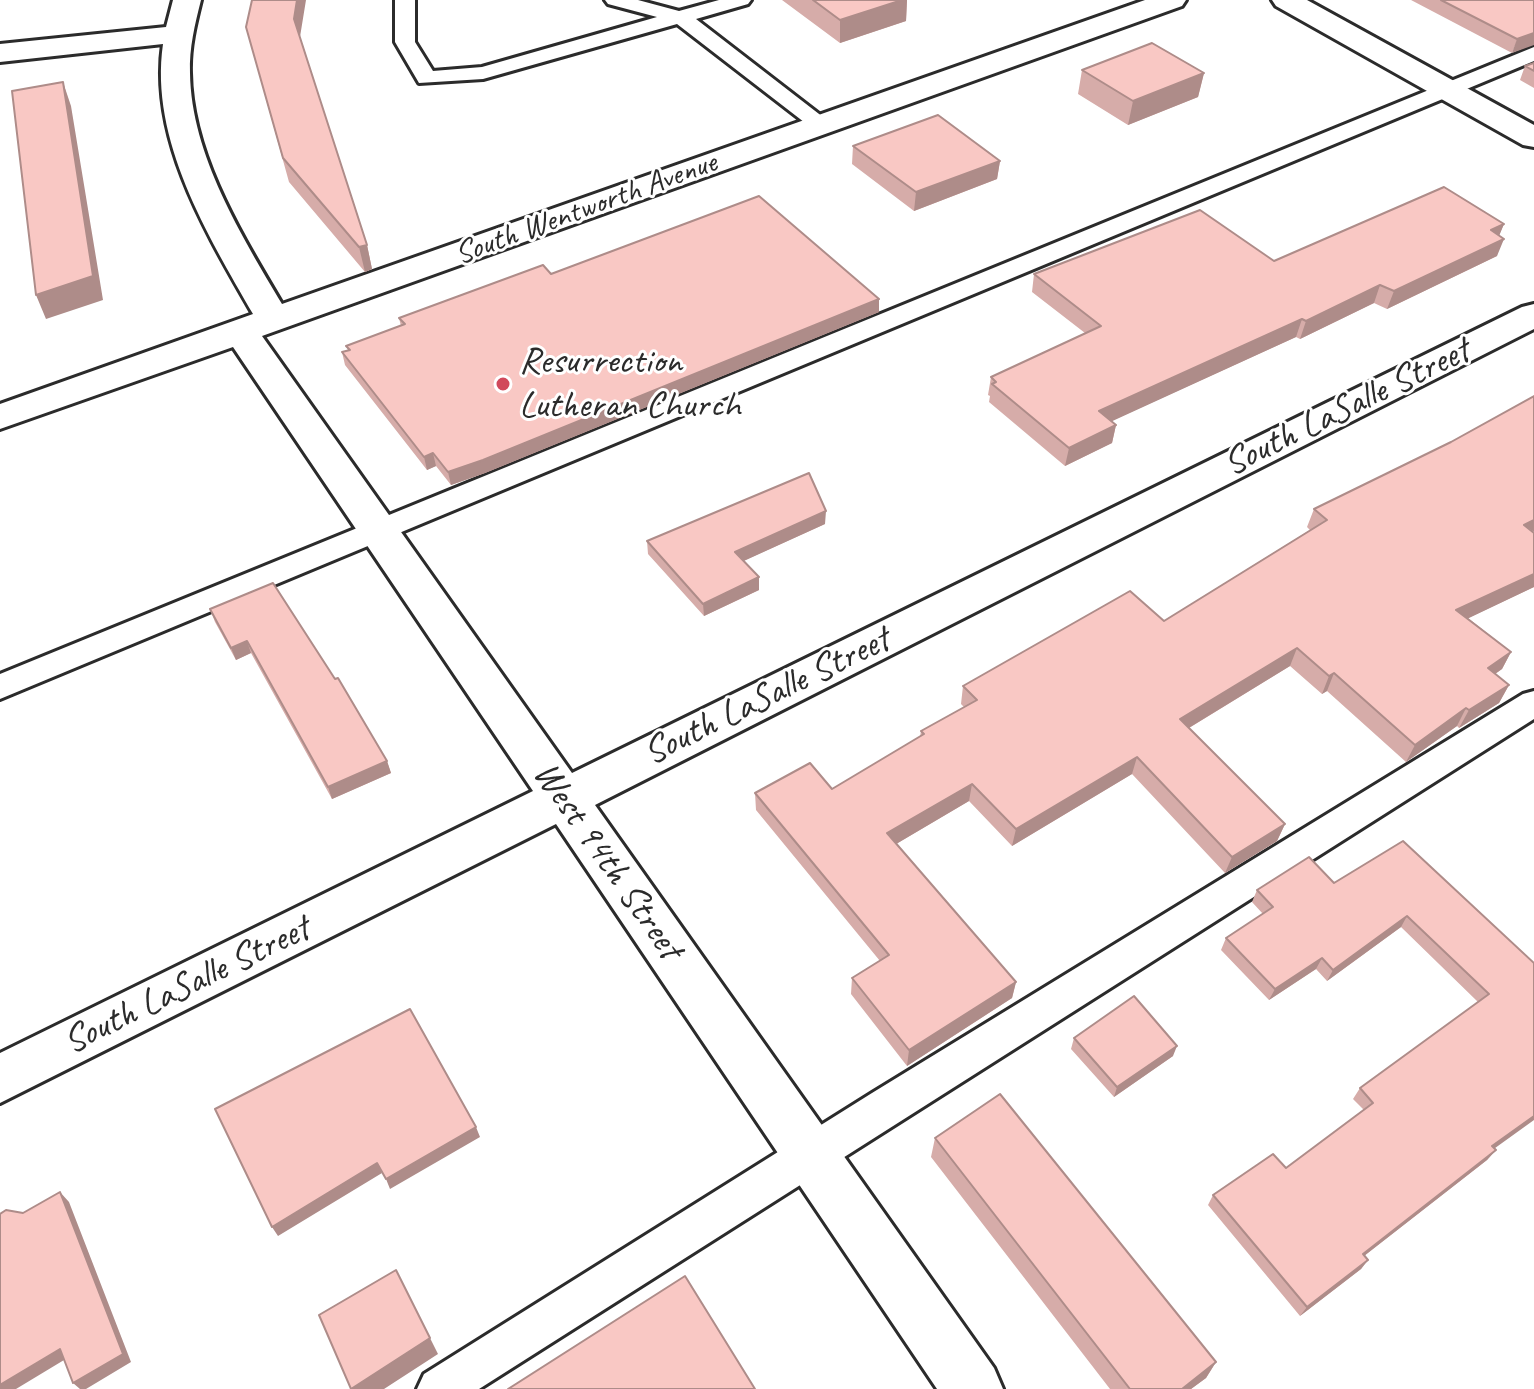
<!DOCTYPE html>
<style>
body{margin:0}
canvas{display:block;background:#fff}
</style>
<canvas width="1534" height="1389"></canvas>
<script>
const ctx = document.querySelector('canvas').getContext('2d');
ctx.lineJoin = 'round';
function strokePath(path, color, width, dash) { ctx.strokeStyle = color; ctx.lineWidth = width; ctx.lineCap = dash ? 'butt' : 'round'; ctx.setLineDash(dash || []); ctx.stroke(path); }
function fill(path, color) { ctx.fillStyle = color; ctx.fill(path, 'evenodd'); }
function write(font, color, halo, rows, align = 'center') {
  ctx.font = font + ' Caveat,sans-serif'; ctx.lineWidth = 6; ctx.setLineDash([]); ctx.textBaseline = 'middle'; ctx.strokeStyle = halo; ctx.fillStyle = color; for (const [text, x, y, turn = 0] of rows) {
    ctx.save(); ctx.translate(x, y); ctx.rotate((+turn || 0) * Math.PI / 180); ctx.textAlign = isNaN(turn) ? turn : align; if (halo) ctx.strokeText(text, 0, 0); ctx.fillText(text, 0, 0); ctx.restore();
  }
}
const lane = new Path2D(`
 M 395,0 L 415,0 L 415,42 L 433,71 L 482,67 L 657,17 L 608,4 L 605,0 L 638,0 L 679,11 L 719,0 L 751,0 L 748,4 L 696,19 L 832,124 L 821,131 L 813,129 L 677,24 L 483,79 L 419,83 L 395,42 Z
 M 1534,47 L 1534,61 L 0,699 L 0,674 Z
 M 1534,691 L 1534,719 L 479,1389 L 417,1389 L 424,1374 L 872,1093 L 1523,694 Z`);
const street = new Path2D(`
 M 173,0 L 201,0 C 195,24 189,48 190,73 C 191,155 242,236 282,304 L 1145,0 L 1186,0 L 1182,6 L 262,336 L 572,773 L 1522,307 L 1534,304 L 1534,329 L 595,805 L 994,1368 L 1003,1389 L 937,1389 L 556,824 L 0,1103 L 0,1053 L 533,791 L 233,347 L 0,429 L 0,404 L 253,314 C 208,235 149,140 163,44 L 0,62 L 0,44 L 166,27 Z
 M 1272,0 L 1307,0 L 1534,125 L 1534,147 L 1523,145 L 1276,6 Z`);
strokePath(lane, '#2b2b2b', 6);
strokePath(street, '#2b2b2b', 6);
fill(lane, '#fff');
fill(street, '#fff');
fill(new Path2D(`
 M 782,0 L 907,0 L 906,21 L 840,43 Z
 M 1411,0 L 1534,0 L 1512,53 Z
 M 246,27 L 300,39 L 367,245 L 372,269 L 365,272 L 289,182 Z
 M 1534,63 L 1534,88 L 1520,80 L 1525,66 Z
 M 1082,70 L 1204,73 L 1198,97 L 1128,125 L 1078,94 Z
 M 853,146 L 1000,161 L 997,179 L 914,211 L 852,164 Z
 M 1504,224 L 1499,235 L 1497,256 L 1387,309 L 1374,303 L 1300,339 L 1296,337 L 1111,421 L 1116,425 L 1112,443 L 1065,466 L 989,402 L 990,396 L 988,395 L 991,377 L 1085,333 L 1032,292 L 1034,274 L 1274,261 Z
 M 551,274 L 879,312 L 485,473 L 451,485 L 436,466 L 427,470 L 345,365 L 342,352 L 348,350 L 346,346 L 401,326 L 399,318 Z
 M 1314,509 L 1534,587 L 1468,618 L 1511,652 L 1502,669 L 1495,674 L 1509,685 L 1499,703 L 1459,728 L 1457,726 L 1406,762 L 1327,691 L 1322,694 L 1290,666 L 1189,728 L 1285,824 L 1277,841 L 1225,873 L 1132,774 L 1012,846 L 969,801 L 896,844 L 1016,982 L 1012,998 L 907,1066 L 851,994 L 852,978 L 880,961 L 756,810 L 755,793 L 832,789 L 920,737 L 921,731 L 964,707 L 961,704 L 963,686 L 1164,621 L 1310,530 L 1307,527 Z
 M 825,524 L 743,561 L 759,590 L 704,616 L 648,554 L 647,541 Z
 M 210,609 L 387,761 L 391,773 L 332,799 L 251,653 L 236,660 L 215,622 Z
 M 1334,883 L 1534,963 L 1494,1149 L 1496,1150 L 1487,1160 L 1364,1256 L 1368,1260 L 1361,1269 L 1300,1316 L 1208,1205 L 1213,1195 L 1286,1168 L 1364,1110 L 1353,1099 L 1360,1088 L 1478,1002 L 1401,927 L 1327,981 L 1316,969 L 1269,1000 L 1221,950 L 1226,938 L 1263,914 L 1252,902 L 1257,890 Z
 M 1074,1038 L 1173,1056 L 1114,1097 L 1071,1049 Z
 M 935,1138 L 1216,1362 L 1206,1378 L 1191,1389 L 1110,1389 L 931,1157 Z`), '#d6aca9');
fill(new Path2D(`
 M 297,0 L 306,0 L 299,43 L 294,19 Z
 M 902,0 L 907,0 L 906,21 L 840,43 L 840,20 Z
 M 1534,33 L 1534,45 L 1512,53 L 1517,39 Z
 M 1204,73 L 1198,97 L 1128,125 L 1133,101 Z
 M 63,82 L 71,106 L 103,300 L 46,319 L 36,295 Z
 M 1000,161 L 997,179 L 914,211 L 916,192 Z
 M 1504,224 L 1497,241 L 1491,230 Z
 M 1504,239 L 1497,256 L 1387,309 L 1394,291 Z
 M 367,245 L 372,269 L 365,272 L 359,247 Z
 M 1380,285 L 1374,303 L 1300,339 L 1306,321 Z
 M 879,299 L 879,312 L 485,473 L 451,485 L 448,472 Z
 M 1302,319 L 1296,337 L 1095,429 L 1099,411 Z
 M 1116,425 L 1112,443 L 1065,466 L 1069,448 Z
 M 433,453 L 436,466 L 427,470 L 424,457 Z
 M 826,511 L 825,524 L 735,565 L 735,552 Z
 M 1534,520 L 1534,532 L 1524,525 Z
 M 1534,574 L 1534,587 L 1448,628 L 1456,610 Z
 M 759,577 L 759,590 L 704,616 L 703,604 Z
 M 247,641 L 251,653 L 236,660 L 231,648 Z
 M 1297,648 L 1290,666 L 1174,737 L 1180,719 Z
 M 1511,652 L 1502,669 L 1478,686 L 1488,668 Z
 M 1334,673 L 1327,691 L 1322,694 L 1329,676 Z
 M 1509,685 L 1499,703 L 1459,728 L 1469,710 Z
 M 1466,708 L 1457,726 L 1406,762 L 1415,745 Z
 M 1137,757 L 1132,774 L 1012,846 L 1016,829 Z
 M 387,761 L 391,773 L 332,799 L 328,787 Z
 M 972,784 L 969,801 L 886,850 L 887,833 Z
 M 1285,824 L 1277,841 L 1225,873 L 1232,857 Z
 M 1407,916 L 1401,927 L 1327,981 L 1333,970 Z
 M 1322,958 L 1316,969 L 1269,1000 L 1275,989 Z
 M 1016,982 L 1012,998 L 907,1066 L 909,1050 Z
 M 1177,1046 L 1173,1056 L 1114,1097 L 1117,1087 Z
 M 1534,1116 L 1534,1120 L 1484,1156 L 1492,1146 Z
 M 476,1127 L 480,1137 L 390,1189 L 386,1179 Z
 M 1496,1150 L 1487,1160 L 1355,1263 L 1363,1254 Z
 M 377,1163 L 382,1173 L 278,1236 L 272,1227 Z
 M 60,1192 L 69,1202 L 131,1362 L 86,1389 L 80,1389 L 73,1383 Z
 M 1368,1260 L 1361,1269 L 1300,1316 L 1307,1307 Z
 M 430,1338 L 438,1354 L 384,1389 L 351,1389 Z
 M 60,1349 L 69,1357 L 16,1389 L 0,1389 L 0,1385 Z
 M 1216,1362 L 1206,1378 L 1191,1389 L 1182,1389 Z`), '#ae8c89');
const building = new Path2D(`
 M 252,0 L 297,0 L 294,19 L 367,245 L 359,247 L 283,158 L 246,27 Z
 M 813,0 L 902,0 L 840,20 Z
 M 1441,0 L 1534,0 L 1534,33 L 1517,39 Z
 M 1152,43 L 1204,73 L 1133,101 L 1082,70 Z
 M 1534,63 L 1534,71 L 1525,66 Z
 M 63,82 L 93,276 L 36,295 L 12,91 Z
 M 938,115 L 1000,161 L 916,192 L 853,146 Z
 M 1444,187 L 1504,224 L 1491,230 L 1504,239 L 1394,291 L 1380,285 L 1306,321 L 1302,319 L 1099,411 L 1116,425 L 1069,448 L 992,384 L 996,382 L 991,377 L 1101,326 L 1034,274 L 1200,210 L 1274,261 Z
 M 759,196 L 879,299 L 483,460 L 448,472 L 433,453 L 424,457 L 342,352 L 350,350 L 346,346 L 405,324 L 399,318 L 543,265 L 551,274 Z
 M 1534,396 L 1534,520 L 1524,525 L 1534,533 L 1534,574 L 1456,610 L 1511,652 L 1488,668 L 1509,685 L 1469,710 L 1466,708 L 1415,745 L 1334,673 L 1329,676 L 1297,648 L 1180,719 L 1285,824 L 1232,857 L 1137,757 L 1016,829 L 972,784 L 887,833 L 1016,982 L 909,1050 L 852,978 L 889,955 L 755,793 L 810,763 L 832,789 L 924,734 L 921,731 L 977,700 L 963,686 L 1130,591 L 1164,621 L 1327,520 L 1314,509 L 1451,442 Z
 M 809,473 L 826,511 L 735,552 L 759,577 L 703,604 L 647,541 Z
 M 273,583 L 335,679 L 338,678 L 387,761 L 328,787 L 247,641 L 231,648 L 210,609 Z
 M 1403,841 L 1534,963 L 1534,1116 L 1492,1146 L 1496,1150 L 1363,1254 L 1368,1260 L 1307,1307 L 1213,1195 L 1273,1154 L 1286,1168 L 1373,1103 L 1360,1088 L 1489,994 L 1407,916 L 1333,970 L 1322,958 L 1275,989 L 1226,938 L 1273,907 L 1257,890 L 1309,857 L 1334,883 Z
 M 1134,996 L 1177,1046 L 1117,1087 L 1074,1038 Z
 M 410,1009 L 476,1127 L 386,1179 L 377,1163 L 272,1227 L 215,1109 Z
 M 1000,1094 L 1216,1362 L 1182,1389 L 1130,1389 L 935,1138 Z
 M 60,1192 L 123,1354 L 73,1383 L 60,1349 L 0,1385 L 0,1214 L 6,1210 L 23,1213 Z
 M 396,1270 L 430,1338 L 351,1389 L 319,1315 Z
 M 685,1276 L 755,1389 L 508,1389 Z`);
fill(building, '#f9c8c4');
strokePath(building, '#ae8c89', 2);
for (const [x, y, r, color] of [
 [503,384,8,"#d1495b"]
]) { const dot = new Path2D(); dot.arc(x, y, r, 0, 2 * Math.PI); ctx.fillStyle = color; ctx.fill(dot); strokePath(dot, '#fff', 3); }
write('32px', '#2b2b2b', '#fff', [
 ["South Wentworth Avenue",586,209,-20]
]);
write('38px', '#2b2b2b', '#fff', [
 ["Resurrection",519,362],
 ["Lutheran Church",519,406]
], 'left');
write('38px', '#2b2b2b', '#fff', [
 ["South LaSalle Street",1347,408,-26],
 ["South LaSalle Street",767,697,-26],
 ["West 94th Street",607,861,55],
 ["South LaSalle Street",187,986,-26]
]);
</script>
